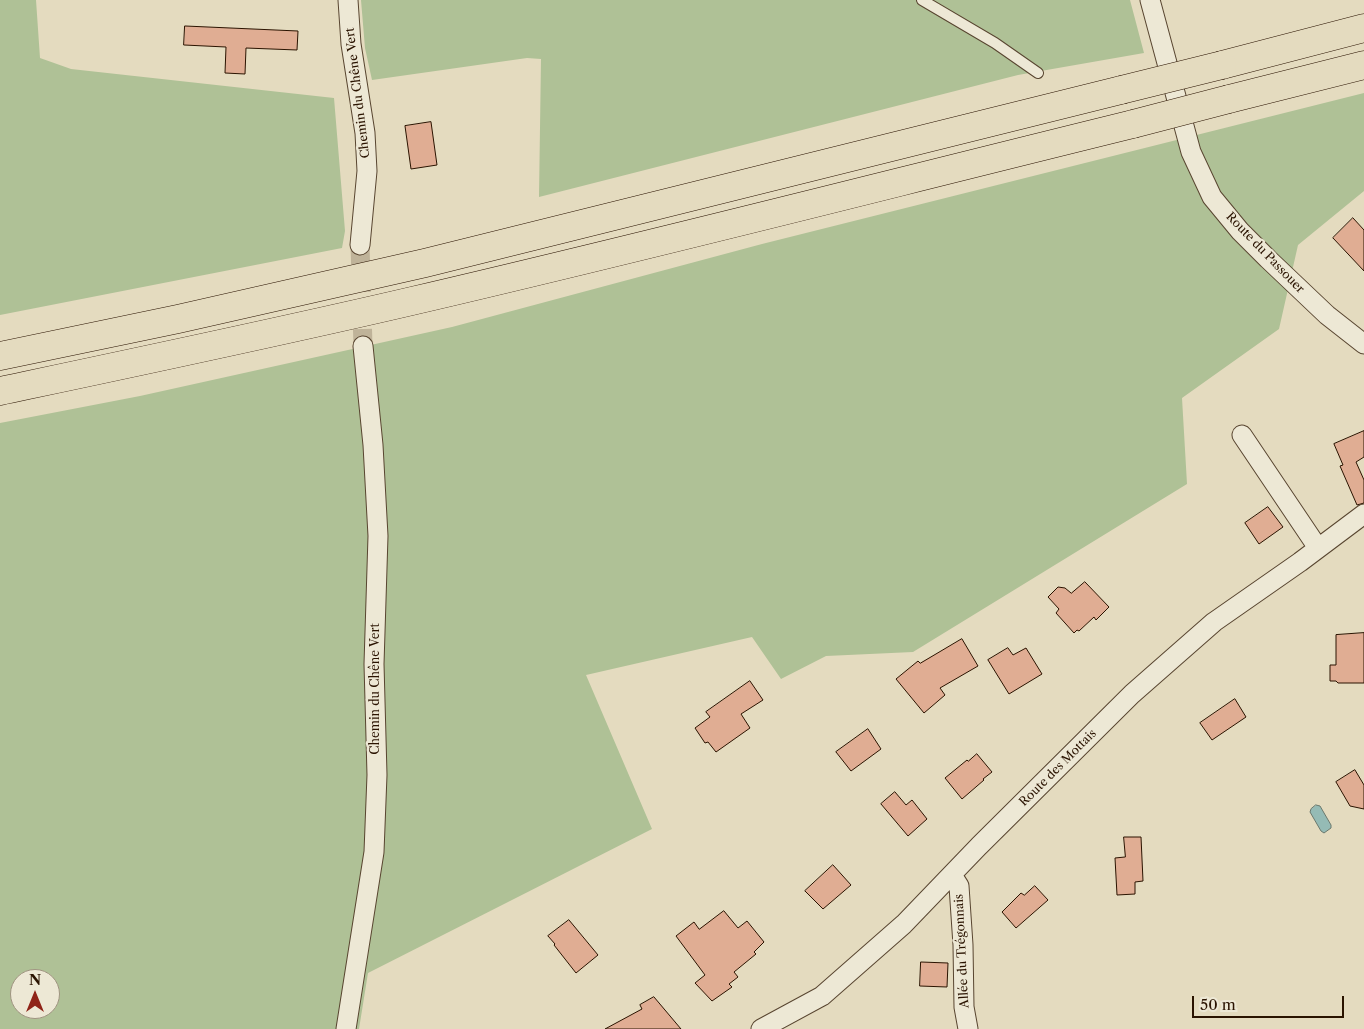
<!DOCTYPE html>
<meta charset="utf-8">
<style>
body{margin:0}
#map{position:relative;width:1364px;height:1029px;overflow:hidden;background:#e4dbbf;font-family:"Libre Caslon Text",serif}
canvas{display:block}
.north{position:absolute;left:10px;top:969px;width:50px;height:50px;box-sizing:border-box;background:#ede8d5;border:1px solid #9f9380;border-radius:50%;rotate:0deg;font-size:14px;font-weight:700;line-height:20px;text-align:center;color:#2a1300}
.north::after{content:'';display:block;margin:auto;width:18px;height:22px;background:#8f2418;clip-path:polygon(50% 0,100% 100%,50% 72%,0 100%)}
.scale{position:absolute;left:1192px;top:996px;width:152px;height:22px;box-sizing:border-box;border:2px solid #2a1300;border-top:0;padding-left:6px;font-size:15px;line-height:18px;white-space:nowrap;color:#2a1300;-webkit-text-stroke:4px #ede8d5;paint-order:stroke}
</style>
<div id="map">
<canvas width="1364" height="1029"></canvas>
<div class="north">N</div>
<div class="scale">50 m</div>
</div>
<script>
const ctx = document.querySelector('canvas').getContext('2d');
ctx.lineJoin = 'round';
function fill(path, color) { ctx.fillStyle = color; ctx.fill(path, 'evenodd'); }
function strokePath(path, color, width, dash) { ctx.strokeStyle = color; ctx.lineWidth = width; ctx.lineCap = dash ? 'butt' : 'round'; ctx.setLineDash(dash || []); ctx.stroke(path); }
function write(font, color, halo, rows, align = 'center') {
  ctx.font = font + ' "Libre Caslon Text",serif'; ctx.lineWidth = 4.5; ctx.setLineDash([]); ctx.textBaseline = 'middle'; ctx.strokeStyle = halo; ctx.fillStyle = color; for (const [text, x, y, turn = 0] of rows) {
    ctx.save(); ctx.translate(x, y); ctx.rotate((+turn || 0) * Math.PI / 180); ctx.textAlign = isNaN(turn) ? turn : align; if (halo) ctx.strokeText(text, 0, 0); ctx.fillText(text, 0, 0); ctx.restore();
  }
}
fill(new Path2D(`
 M 0,0 L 36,0 L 40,58 L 71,69 L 334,98 L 345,231 L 342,248 L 0,315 Z
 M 361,0 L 1130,0 L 1144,53 L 1018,75 L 539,197 L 541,59 L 527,58 L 372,80 L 365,48 Z
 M 1364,93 L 1364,191 L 1298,245 L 1279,329 L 1182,398 L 1187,484 L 913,652 L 826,656 L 781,679 L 752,637 L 586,675 L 652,829 L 368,973 L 359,1029 L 0,1029 L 0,423 L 140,396 L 452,327 L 762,244 ZM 20,979 L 50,979 L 50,1009 L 20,1009 Z`), '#afc196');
const water = new Path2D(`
 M 1316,805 L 1320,806 L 1331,825 L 1331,828 L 1324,833 L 1321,831 L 1310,812 L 1311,809 Z`);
fill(water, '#95bbb5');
strokePath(water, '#6a786d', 1);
const building = new Path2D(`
 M 185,26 L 298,31 L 297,50 L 246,48 L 245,74 L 225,73 L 226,47 L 184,45 Z
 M 431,122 L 437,165 L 411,169 L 405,126 Z
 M 1353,218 L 1364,230 L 1364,271 L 1333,238 Z
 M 1364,431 L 1364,457 L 1356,462 L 1364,480 L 1364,503 L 1357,505 L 1340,466 L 1343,465 L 1334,444 Z
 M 1268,507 L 1283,527 L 1259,544 L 1245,523 Z
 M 1085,582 L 1109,607 L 1096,620 L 1094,617 L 1079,631 L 1077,630 L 1074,633 L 1056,613 L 1059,609 L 1048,597 L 1058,587 L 1065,588 L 1071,593 Z
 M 1364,633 L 1364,683 L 1338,683 L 1336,681 L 1330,681 L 1330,665 L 1336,665 L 1336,635 Z
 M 962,639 L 978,666 L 940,688 L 945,695 L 924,713 L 896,679 L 918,661 L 920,663 Z
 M 1008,648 L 1013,655 L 1026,648 L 1042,674 L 1009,694 L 988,660 Z
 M 750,681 L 763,700 L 741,714 L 750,728 L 716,752 L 708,742 L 705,743 L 695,728 L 710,717 L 706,712 Z
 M 1235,699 L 1246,717 L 1212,740 L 1200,723 Z
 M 868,729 L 881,749 L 851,771 L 836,752 Z
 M 977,754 L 992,772 L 983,779 L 984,780 L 962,799 L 945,778 L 967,760 L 968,761 Z
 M 1355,770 L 1364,785 L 1364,809 L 1350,806 L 1336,782 Z
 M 895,792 L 906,805 L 912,800 L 927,819 L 908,836 L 881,804 Z
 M 1124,837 L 1141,837 L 1143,881 L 1135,882 L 1135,894 L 1117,895 L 1115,858 L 1125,857 Z
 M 833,865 L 851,885 L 823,909 L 805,891 Z
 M 1035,886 L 1048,900 L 1016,928 L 1002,912 L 1021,893 L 1024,895 Z
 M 724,911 L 738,928 L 747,921 L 764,942 L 754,952 L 756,954 L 734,972 L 738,977 L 729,984 L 732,987 L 712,1001 L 695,983 L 705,975 L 676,936 L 694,922 L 699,929 Z
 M 569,920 L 598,955 L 576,973 L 554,945 L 555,944 L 548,936 Z
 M 921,962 L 948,963 L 947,987 L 920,986 Z
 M 654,997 L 681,1029 L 605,1029 L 642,1009 L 640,1005 Z`);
fill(building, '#e0ad93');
strokePath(building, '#2a1300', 1);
strokePath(new Path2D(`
 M 360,245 L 363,346`), '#bfb399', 19, [19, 9]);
const lane = new Path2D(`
 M 922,0 L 995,43 L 1038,73`);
const street = new Path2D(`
 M 348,0 L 351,44 L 365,133 L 367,171 L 360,245
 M 1150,0 L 1191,152 L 1212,197 L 1240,231 L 1268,259 L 1327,315 L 1364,344
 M 1242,435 L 1318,548
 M 952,875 L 959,886 L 963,945 L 964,1007 L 968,1029
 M 346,1029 L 374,852 L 377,775 L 374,664 L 378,536 L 373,445 L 363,346
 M 761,1029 L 822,996 L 904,924 L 979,846 L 1132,694 L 1214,622 L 1300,562 L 1364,514`);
const highway = new Path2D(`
 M 1222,65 L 1364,28
 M 1229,99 L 1364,65
 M 0,356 L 178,319 L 425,263 L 1121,90
 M 0,391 C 137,362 275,333 412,301 C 653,245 893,183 1133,124`);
strokePath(lane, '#584530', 12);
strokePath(street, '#584530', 21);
strokePath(highway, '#2a1300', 29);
strokePath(lane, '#ede8d5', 10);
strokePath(street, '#ede8d5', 19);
strokePath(highway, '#e4dbbf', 28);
const highwayBridge = new Path2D(`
 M 1121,90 L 1222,65
 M 1133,124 L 1229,99`);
strokePath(highwayBridge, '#2a1300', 29, []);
strokePath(highwayBridge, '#e4dbbf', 28);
write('12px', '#2a1300', '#ede8d5', [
 ["Chemin du Chêne Vert",358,93,-97],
 ["Route du Passouer",1265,253,46],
 ["Chemin du Chêne Vert",376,689,-90],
 ["Route des Mottais",1058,768,-45],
 ["Allée du Trégonnais",962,951,-93]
]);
</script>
